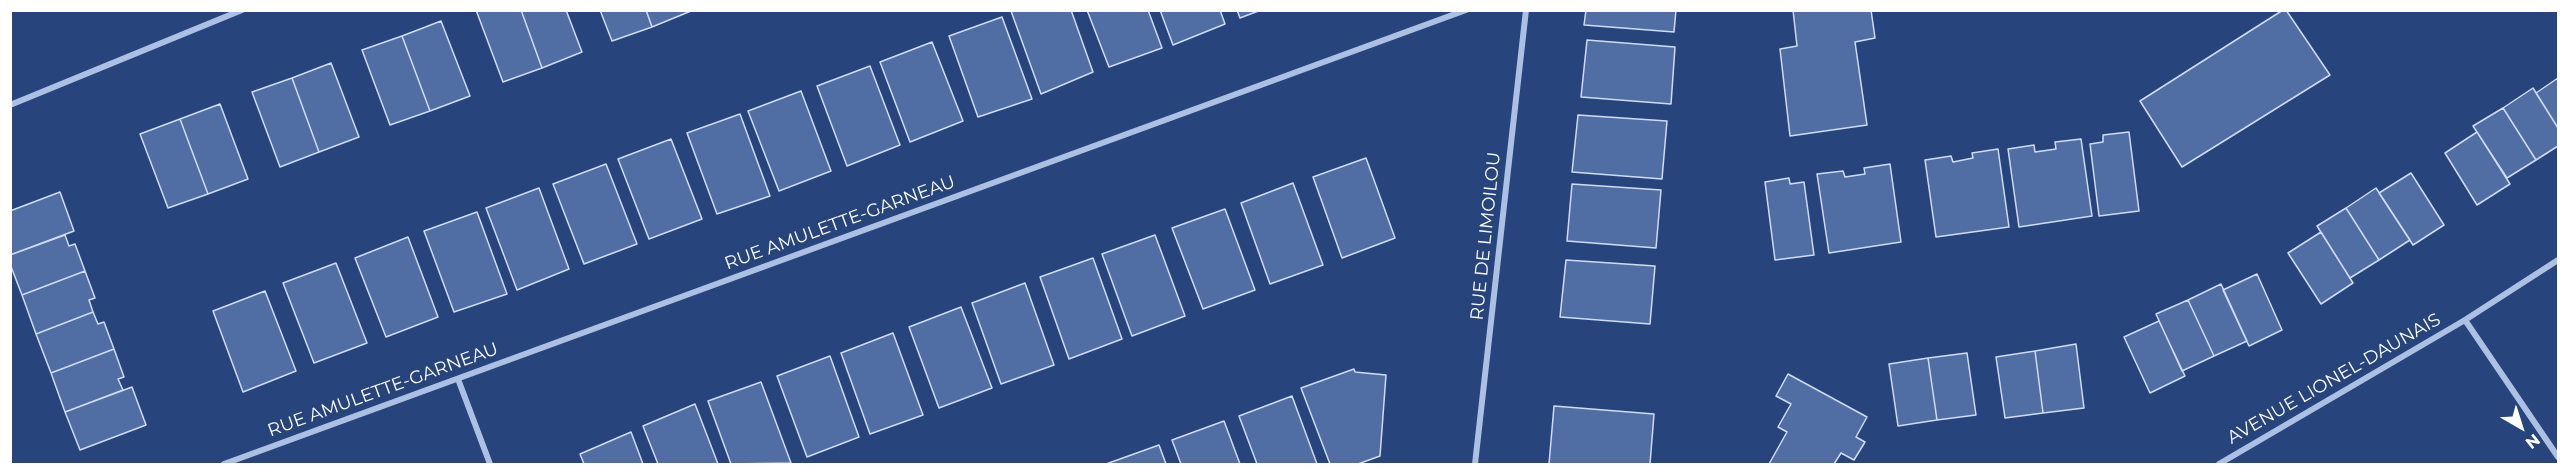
<!DOCTYPE html>
<style>
body{margin:0}
#map{position:relative;width:2569px;height:475px;overflow:hidden;background:#27447c;font-family:Montserrat,sans-serif}
canvas{display:block}
.frame{position:absolute;inset:0;border:12px solid #fff;pointer-events:none}
.north{position:absolute;left:2491px;top:397px;width:60px;height:60px;-webkit-text-stroke:4px #27447c;paint-order:stroke;rotate:141deg;font-size:16px;font-weight:700;line-height:24px;text-align:center;color:#fff}
.north::after{content:'';display:block;margin:auto;width:21px;height:27px;background:#fff;clip-path:polygon(50% 0,100% 100%,50% 72%,0 100%)}
</style>
<div id="map">
<canvas width="2569" height="475"></canvas>
<div class="frame"></div>
<div class="north">N</div>
</div>
<script>
const ctx = document.querySelector('canvas').getContext('2d');
ctx.lineJoin = 'round';
function fill(path, color) { ctx.fillStyle = color; ctx.fill(path, 'evenodd'); }
function strokePath(path, color, width, dash) { ctx.strokeStyle = color; ctx.lineWidth = width; ctx.lineCap = dash ? 'butt' : 'round'; ctx.setLineDash(dash || []); ctx.stroke(path); }
function write(font, color, halo, rows, align = 'center') {
  ctx.font = font + ' Montserrat,sans-serif'; ctx.lineWidth = 6; ctx.setLineDash([]); ctx.textBaseline = 'middle'; ctx.strokeStyle = halo; ctx.fillStyle = color; for (const [text, x, y, turn = 0] of rows) {
    ctx.save(); ctx.translate(x, y); ctx.rotate((+turn || 0) * Math.PI / 180); ctx.textAlign = isNaN(turn) ? turn : align; if (halo) ctx.strokeText(text, 0, 0); ctx.fillText(text, 0, 0); ctx.restore();
  }
}
const building = new Path2D(`
 M 476,10 L 521,10 L 542,68 L 503,82 Z
 M 521,10 L 566,10 L 582,52 L 542,68 Z
 M 600,10 L 646,10 L 652,27 L 612,41 Z
 M 646,10 L 691,10 L 691,11 L 652,27 Z
 M 1071,10 L 1093,72 L 1041,94 L 1011,11 Z
 M 1087,10 L 1148,10 L 1162,48 L 1109,67 Z
 M 1160,10 L 1220,10 L 1225,24 L 1173,45 Z
 M 1237,10 L 1261,10 L 1240,18 Z
 M 1586,10 L 1676,10 L 1674,32 L 1584,25 Z
 M 1793,10 L 1871,10 L 1875,38 L 1855,42 L 1867,125 L 1790,136 L 1780,49 L 1797,46 Z
 M 2283,10 L 2286,10 L 2330,75 L 2182,167 L 2140,101 Z
 M 1002,17 L 1032,99 L 978,117 L 949,36 Z
 M 441,21 L 470,96 L 430,111 L 402,36 Z
 M 402,36 L 430,111 L 390,125 L 362,50 Z
 M 1587,40 L 1675,47 L 1671,104 L 1581,97 Z
 M 932,42 L 963,121 L 910,142 L 880,62 Z
 M 331,63 L 359,137 L 319,152 L 292,78 Z
 M 870,66 L 900,145 L 847,166 L 817,86 Z
 M 292,78 L 319,152 L 280,167 L 252,92 Z
 M 2558,78 L 2558,128 L 2536,93 Z
 M 2533,88 L 2558,128 L 2558,146 L 2536,160 L 2503,108 Z
 M 801,91 L 831,171 L 779,191 L 748,111 Z
 M 220,104 L 248,179 L 208,194 L 180,119 Z
 M 2503,108 L 2536,160 L 2507,178 L 2473,126 Z
 M 740,114 L 770,196 L 717,214 L 687,133 Z
 M 1578,115 L 1667,121 L 1662,179 L 1572,172 Z
 M 180,119 L 208,194 L 168,208 L 140,134 Z
 M 2129,132 L 2139,211 L 2099,216 L 2090,144 L 2103,142 L 2103,135 Z
 M 2477,132 L 2510,184 L 2477,205 L 2445,153 Z
 M 671,139 L 702,219 L 649,239 L 618,159 Z
 M 2081,139 L 2092,216 L 2019,227 L 2008,149 L 2034,145 L 2035,152 L 2056,149 L 2055,142 Z
 M 1998,149 L 2009,227 L 1936,237 L 1925,160 L 1951,156 L 1953,162 L 1973,158 L 1972,153 Z
 M 1366,158 L 1395,238 L 1342,258 L 1313,177 Z
 M 606,164 L 637,244 L 584,264 L 553,184 Z
 M 1890,164 L 1901,242 L 1829,253 L 1817,174 L 1843,171 L 1845,177 L 1865,174 L 1864,168 Z
 M 2411,173 L 2444,225 L 2413,245 L 2379,193 Z
 M 1789,178 L 1790,184 L 1804,182 L 1814,255 L 1775,260 L 1765,182 Z
 M 1293,183 L 1323,265 L 1270,284 L 1241,203 Z
 M 1572,184 L 1661,190 L 1656,248 L 1567,241 Z
 M 539,188 L 569,269 L 517,290 L 486,208 Z
 M 2376,188 L 2410,240 L 2379,260 L 2346,208 Z
 M 60,192 L 74,231 L 10,255 L 10,211 Z
 M 2346,208 L 2379,260 L 2350,278 L 2317,226 Z
 M 1225,209 L 1255,290 L 1203,309 L 1172,228 Z
 M 477,212 L 507,294 L 454,312 L 424,231 Z
 M 2321,232 L 2353,283 L 2321,304 L 2288,253 Z
 M 65,235 L 69,246 L 75,244 L 85,271 L 22,295 L 10,264 L 10,255 Z
 M 1155,235 L 1185,316 L 1132,336 L 1102,254 Z
 M 408,237 L 438,317 L 386,337 L 355,258 Z
 M 1093,258 L 1122,339 L 1069,359 L 1040,277 Z
 M 1566,260 L 1655,266 L 1650,324 L 1560,317 Z
 M 336,263 L 367,343 L 314,363 L 283,283 Z
 M 85,271 L 95,298 L 89,300 L 93,312 L 36,334 L 22,295 Z
 M 2257,274 L 2282,330 L 2249,346 L 2223,290 Z
 M 1025,283 L 1054,365 L 1001,384 L 972,303 Z
 M 2221,284 L 2247,341 L 2214,356 L 2188,300 Z
 M 265,291 L 296,371 L 243,392 L 213,311 Z
 M 2188,300 L 2214,356 L 2182,371 L 2156,314 Z
 M 961,307 L 992,388 L 939,408 L 909,327 Z
 M 93,312 L 98,324 L 104,322 L 114,349 L 51,373 L 36,334 Z
 M 2159,321 L 2185,376 L 2150,393 L 2124,337 Z
 M 893,333 L 923,415 L 870,434 L 841,353 Z
 M 2076,344 L 2084,408 L 2043,413 L 2035,351 Z
 M 114,349 L 124,377 L 118,379 L 123,390 L 65,412 L 51,373 Z
 M 2035,351 L 2043,413 L 2005,418 L 1996,357 Z
 M 1967,353 L 1976,415 L 1937,420 L 1928,358 Z
 M 830,356 L 859,437 L 807,457 L 777,376 Z
 M 1928,358 L 1937,420 L 1898,426 L 1889,364 Z
 M 1354,369 L 1355,372 L 1386,375 L 1380,456 L 1358,464 L 1330,464 L 1301,388 Z
 M 1788,374 L 1867,417 L 1856,437 L 1865,442 L 1854,460 L 1841,453 L 1834,464 L 1769,464 L 1787,432 L 1778,427 L 1791,404 L 1776,396 Z
 M 761,382 L 791,463 L 731,464 L 708,401 Z
 M 132,387 L 146,425 L 80,450 L 65,412 Z
 M 1292,396 L 1317,464 L 1257,464 L 1239,416 Z
 M 695,404 L 718,464 L 658,464 L 643,426 Z
 M 1554,406 L 1654,414 L 1650,464 L 1549,464 Z
 M 1224,421 L 1240,464 L 1181,464 L 1172,440 Z
 M 631,432 L 643,464 L 584,464 L 580,454 Z
 M 1159,445 L 1166,464 L 1106,464 Z`);
fill(building, '#506ea4');
strokePath(building, '#cfdcf3', 1.5);
strokePath(new Path2D(`
 M 10,105 L 242,10
 M 2465,320 L 2558,457
 M 458,379 L 490,464
 M 224,464 L 1466,10
 M 1475,464 L 1526,10
 M 2219,464 L 2465,320 L 2558,260`), '#acc0e4', 6);
write('18px', '#fff', '#27447c', [
 ["RUE AMULETTE-GARNEAU",840,223,-20],
 ["RUE DE LIMOILOU",1486,236,-84],
 ["AVENUE LIONEL-DAUNAIS",2334,379,-30],
 ["RUE AMULETTE-GARNEAU",383,390,-20]
]);
</script>
